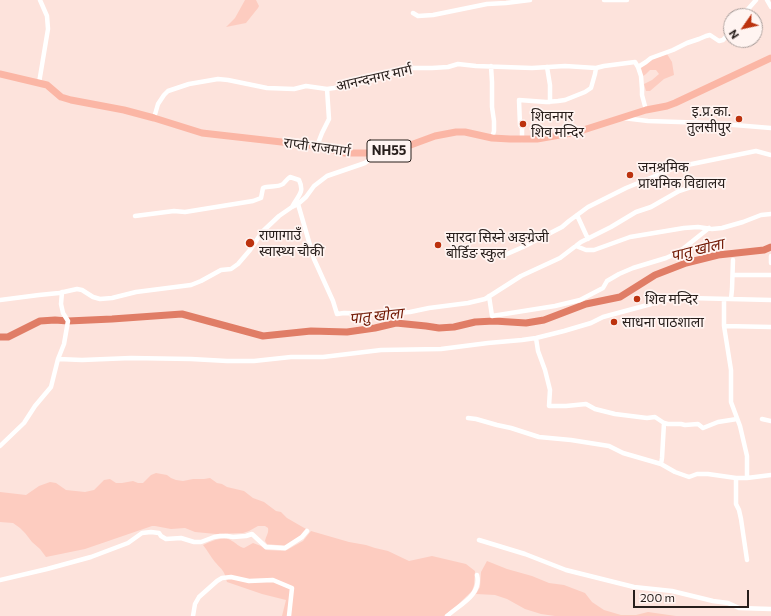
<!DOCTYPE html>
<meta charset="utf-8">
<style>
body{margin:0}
#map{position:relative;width:771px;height:616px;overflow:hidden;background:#fde3dc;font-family:Commissioner,sans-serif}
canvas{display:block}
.north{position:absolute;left:723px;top:8px;width:40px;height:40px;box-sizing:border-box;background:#fff4f1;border:1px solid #a99e9b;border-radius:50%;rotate:236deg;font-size:11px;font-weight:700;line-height:16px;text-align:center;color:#271e1b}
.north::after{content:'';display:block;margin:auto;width:14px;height:18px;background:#bc320e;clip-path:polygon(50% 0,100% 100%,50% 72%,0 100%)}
.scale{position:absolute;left:633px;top:590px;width:116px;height:18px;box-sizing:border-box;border:2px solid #271e1b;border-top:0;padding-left:5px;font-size:12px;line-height:14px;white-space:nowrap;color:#271e1b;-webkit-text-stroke:3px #fff4f1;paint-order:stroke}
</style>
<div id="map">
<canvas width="771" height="616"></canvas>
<div class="north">N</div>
<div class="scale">200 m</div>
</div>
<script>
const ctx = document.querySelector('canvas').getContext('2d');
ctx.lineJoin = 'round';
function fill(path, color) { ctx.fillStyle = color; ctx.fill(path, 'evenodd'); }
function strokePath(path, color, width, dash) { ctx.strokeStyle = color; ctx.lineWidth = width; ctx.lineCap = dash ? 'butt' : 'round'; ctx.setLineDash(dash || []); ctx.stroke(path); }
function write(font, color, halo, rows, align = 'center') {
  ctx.font = font + ' Commissioner,"Noto Sans Devanagari",sans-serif'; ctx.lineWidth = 3.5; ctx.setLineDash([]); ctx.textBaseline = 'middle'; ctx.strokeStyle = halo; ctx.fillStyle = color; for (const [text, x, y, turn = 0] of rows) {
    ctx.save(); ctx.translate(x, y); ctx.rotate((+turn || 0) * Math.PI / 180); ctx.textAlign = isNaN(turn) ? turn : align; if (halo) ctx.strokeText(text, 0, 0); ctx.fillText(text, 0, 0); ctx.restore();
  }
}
fill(new Path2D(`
 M 245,0 L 256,0 L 259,6 L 258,8 L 246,23 L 226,27 L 235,18 Z
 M 667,54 L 672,62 L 674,75 L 664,79 L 650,91 L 646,91 L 644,84 L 652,80 L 659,74 L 656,70 L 650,70 L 646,74 L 642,77 L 641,67 L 653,59 Z
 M 156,473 L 167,475 L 171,478 L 176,480 L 183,481 L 193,479 L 204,479 L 210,478 L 217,483 L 222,484 L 227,487 L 244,491 L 253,498 L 264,502 L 276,511 L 281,512 L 287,518 L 306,529 L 299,537 L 287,546 L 267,544 L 265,541 C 266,536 269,533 268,528 L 265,526 L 258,526 L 249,531 L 243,533 L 216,534 L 195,532 L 185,528 L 171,529 L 155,526 L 152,526 L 85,549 L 46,557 L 40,549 L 32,542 L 25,533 L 20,528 L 13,523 L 0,522 L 0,492 L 26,495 L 39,486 L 50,482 L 56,483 L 66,490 L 85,492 L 94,490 L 104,480 L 110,479 L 116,483 L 122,483 L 133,481 L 138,483 L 143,483 L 151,475 Z
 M 311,531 L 349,542 L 366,545 L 375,548 L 388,551 L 409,561 L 432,556 L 466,564 L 475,571 L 474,585 L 472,591 L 446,616 L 282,616 L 286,600 L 262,594 L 227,582 C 224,570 223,571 215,562 C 211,557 207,550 203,545 C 212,541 224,535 232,541 C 236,543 239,547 244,548 L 253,543 L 261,546 L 266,550 L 285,551 L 303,541 Z
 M 487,561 L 507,569 L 532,576 L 549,583 L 564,585 L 585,593 L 592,602 L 604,610 L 621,615 L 636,615 L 648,612 L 676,616 L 555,616 L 541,614 L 525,609 L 507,599 L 495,595 L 476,594 L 480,587 L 481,572 Z`), '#fdccc0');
strokePath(new Path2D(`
 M 0,337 L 8,337 L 40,321 L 55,320 L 68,321 L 112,319 L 182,314 L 263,336 L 311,331 L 347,332 L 375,328 L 396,323 L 426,326 L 439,328 L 454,327 L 475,322 L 494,321 L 526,323 L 544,320 L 586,304 L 620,297 L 655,275 L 686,263 L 718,255 L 764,250 L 771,247`), '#e07d66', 7);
strokePath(new Path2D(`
 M 604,0 L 627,0
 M 767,0 L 771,7
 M 413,13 L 418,16 L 433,15 L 487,4 L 506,3 L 530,0
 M 742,16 L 756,0
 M 491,66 L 492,82 L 492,107 L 494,121 L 494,131 L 492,138
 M 547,67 L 550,85 L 550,102
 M 638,67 L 646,62 L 651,58 L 673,50 L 687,43 L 699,39 L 706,36 L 710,35 L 719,41 L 723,40 L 731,31
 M 39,83 L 48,29 L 47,16 L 40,0
 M 154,118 L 158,104 L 164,95 L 168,91 L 189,84 L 218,79 L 228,80 L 267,88 L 294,89 L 306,86 L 327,89 L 334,88 L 365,82 L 380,78 L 400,70 L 410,68 L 432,68 L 448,67 L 458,64 L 476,66 L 532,68 L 565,66 L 596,68 L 604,66 L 635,62 L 638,67 L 641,76 L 642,89 L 642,95 L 646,110
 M 623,118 L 648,121 L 710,123 L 771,128
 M 522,140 L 522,128 L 520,125 L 519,100 L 546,102 L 558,101 L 565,100 L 585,92 L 591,88 L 595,74 L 596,68
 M 317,146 L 322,133 L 329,119 L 327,89
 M 298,204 L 314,259 L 333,301 L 337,314 L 344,313 L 383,314 L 410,312 L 429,308 L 468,303 L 485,299 L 521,276 L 560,258 L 581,242 L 611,227 L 636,212 L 651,207 L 679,191 L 703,183
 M 577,215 L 588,239
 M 135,216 L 174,211 L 185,212 L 253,201 L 261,198 L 263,188 C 269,185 277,188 283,184 C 285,182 287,179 290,177 L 299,180 C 305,193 298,195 292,207
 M 576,246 L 586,250 L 594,250 L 630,237 L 684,228 L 698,227 L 712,229 L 722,228 L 743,222 L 761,215 L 771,214
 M 507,254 L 523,247 L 562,227 L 569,221 L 588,207 L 626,188 L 677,167 L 756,151 L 771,155
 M 771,256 L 771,263
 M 733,275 L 771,275
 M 489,296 L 492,316 L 555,306 L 580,300 L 603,288 L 607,281 L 619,274 L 633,268 L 666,258 L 675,254 L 684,248 L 709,228
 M 724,299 L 724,326 L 731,370 L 731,402 L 740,426 L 747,456 L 747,478
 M 731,299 L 732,289 L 733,260
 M 0,300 L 39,295 L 59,293 L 77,289 L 82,290 L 93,297 L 100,299 L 112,298 L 136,292 L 191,285 L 201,281 L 221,270 L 231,269 L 238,264 L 250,250 L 262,232 L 279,216 L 292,207 L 298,204 L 306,197 L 314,186 L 327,176 L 365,163 L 376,154
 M 724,326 L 771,327
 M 536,338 L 538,351 L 545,370 L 550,390 L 549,406 L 566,406 L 586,404 L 595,409 L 615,414 L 647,418 L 655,417 L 664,423 L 668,424 L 681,424 L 685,425 L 698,424 L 703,428 L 718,422 L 737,419
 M 58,359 L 64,344 L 68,321 L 63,313 L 61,304 L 62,292
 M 468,418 L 476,419 L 497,425 L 511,428 L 539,437 L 571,440 L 609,446 L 623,453 L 661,464 L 675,472 L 689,477 L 697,474 L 708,474 L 736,478 L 747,478 L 771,475
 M 762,419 L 771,421
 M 0,446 L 24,423 L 35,406 L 51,387 L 58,359 L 82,360 L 131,358 L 191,359 L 227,361 L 254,361 L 291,357 L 323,357 L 381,350 L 441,349 L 488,343 L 522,340 L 536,338 L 564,331 L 591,323 L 603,317 L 666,300 L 689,298 L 771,300
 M 661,464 L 662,458 L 664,423
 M 736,478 L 736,504 L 739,510 L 741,519 L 747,560
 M 479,540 L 525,554 L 566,570 L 634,587 L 672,591 L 713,601 L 728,603 L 739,608 L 771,609
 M 0,580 L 47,569 L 91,557 L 128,543 L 142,533 L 151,532 L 159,533 L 161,536 L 166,539 L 181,538 L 194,542 L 201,542 L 214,537 L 220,536 L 227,536 L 233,537 L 246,536 L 252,534 L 266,547 L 285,548 L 302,537 L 307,531
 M 193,616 L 195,604 L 199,597 L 217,581 L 222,578 L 231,577 L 249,581 L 273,580 L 292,588 L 289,616
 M 447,616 C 459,605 482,595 477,575`), '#fff', 4.5);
strokePath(new Path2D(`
 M 0,74 L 47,85 L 61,97 L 71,100 L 124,110 L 154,118 L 202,133 L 317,146 L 345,153 L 377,153 L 397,150 L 435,136 L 456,132 L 465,132 L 492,138 L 510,139 L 537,139 L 577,132 L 646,110 L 667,106 L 675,103 L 771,58`), '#fbb6a5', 7);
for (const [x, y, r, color] of [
 [739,119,4,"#bc320e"],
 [523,124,4,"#bc320e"],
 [630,175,4,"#bc320e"],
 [250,243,5,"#bc320e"],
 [438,245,4,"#bc320e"],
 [637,299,4,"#bc320e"],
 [614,322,4,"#bc320e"]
]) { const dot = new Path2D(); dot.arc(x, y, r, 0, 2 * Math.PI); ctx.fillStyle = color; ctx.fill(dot); strokePath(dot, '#fff4f1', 1.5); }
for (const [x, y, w] of [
 [389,151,44]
]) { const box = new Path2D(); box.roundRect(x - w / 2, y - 11, w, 22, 3); ctx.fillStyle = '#fff4f1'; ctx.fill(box); strokePath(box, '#271e1b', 1); }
write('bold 13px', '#271e1b', null, [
 ["NH55",389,151]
]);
write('14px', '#271e1b', '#fff4f1', [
 ["आनन्दनगर मार्ग",374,78,-13],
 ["राप्ती राजमार्ग",317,147,8]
]);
write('14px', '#271e1b', '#fff4f1', [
 ["इ.प्र.का.",731,111,"right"],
 ["तुलसीपुर",731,127,"right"],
 ["शिवनगर",531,116],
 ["शिव मन्दिर",531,132],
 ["जनश्रमिक",638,167],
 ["प्राथमिक विद्यालय",638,183],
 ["राणागाउँ",259,235],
 ["स्वास्थ्य चौकी",259,251],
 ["सारदा सिस्ने अङ्ग्रेजी",446,237],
 ["बोर्डिङ स्कुल",446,253],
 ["शिव मन्दिर",645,299],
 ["साधना पाठशाला",622,322]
], 'left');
write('italic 15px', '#6f1601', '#fff4f1', [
 ["पातु खोला",697,250,-14],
 ["पातु खोला",376,316,-6]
]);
</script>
